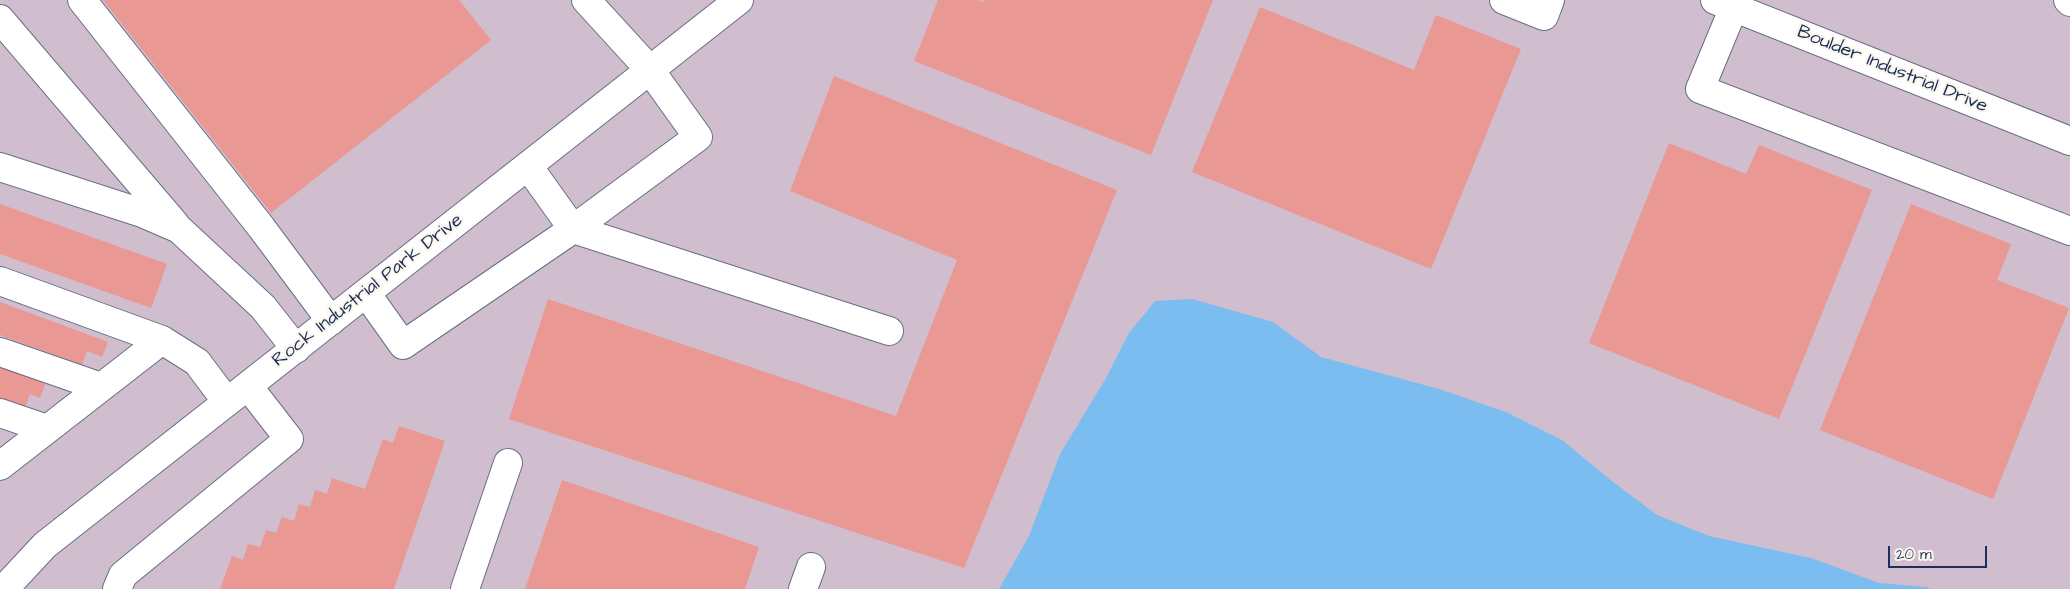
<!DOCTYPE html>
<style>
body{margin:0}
#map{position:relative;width:2070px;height:589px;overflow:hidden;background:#f3e6cc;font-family:"Architects Daughter",sans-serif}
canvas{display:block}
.scale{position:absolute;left:1888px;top:546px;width:99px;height:22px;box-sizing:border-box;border:2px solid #1b2f5e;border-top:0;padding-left:6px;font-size:15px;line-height:18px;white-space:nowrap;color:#1b2f5e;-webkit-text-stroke:4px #fbf7ec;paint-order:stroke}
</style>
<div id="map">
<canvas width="2070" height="589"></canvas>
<div class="scale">20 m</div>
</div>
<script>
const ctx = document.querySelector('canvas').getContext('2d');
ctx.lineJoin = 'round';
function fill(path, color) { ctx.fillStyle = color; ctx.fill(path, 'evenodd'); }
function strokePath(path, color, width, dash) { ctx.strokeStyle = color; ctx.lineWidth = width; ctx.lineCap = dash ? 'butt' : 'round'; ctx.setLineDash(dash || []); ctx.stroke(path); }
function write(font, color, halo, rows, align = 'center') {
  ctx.font = font + ' "Architects Daughter",sans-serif'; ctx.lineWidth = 4.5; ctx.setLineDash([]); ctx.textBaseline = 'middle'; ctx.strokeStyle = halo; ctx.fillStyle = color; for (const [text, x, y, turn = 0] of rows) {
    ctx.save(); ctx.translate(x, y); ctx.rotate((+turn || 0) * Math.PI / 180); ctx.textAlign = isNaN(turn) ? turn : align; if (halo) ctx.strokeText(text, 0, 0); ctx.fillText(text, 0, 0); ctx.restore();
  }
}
fill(new Path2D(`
 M 0,0 L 2070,0 L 2070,589 L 0,589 Z`), '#d0bdce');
fill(new Path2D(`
 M 1192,299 L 1273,322 L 1321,357 L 1439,389 L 1506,412 L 1562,440 L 1608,478 L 1657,515 L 1709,536 L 1811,558 L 1879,583 L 1927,587 L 1930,589 L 999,589 L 1029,536 L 1060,454 L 1106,378 L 1129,333 L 1155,301 Z`), '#7bbdf1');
fill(new Path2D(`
 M 103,0 L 459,0 L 491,40 L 271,213 Z
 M 938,0 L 978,0 L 983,2 L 984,0 L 1213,0 L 1151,155 L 914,61 Z
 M 1260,7 L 1414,70 L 1436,15 L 1521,49 L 1431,269 L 1192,172 Z
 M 834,76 L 1117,190 L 964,568 L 509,419 L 548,299 L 896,416 L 957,260 L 790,191 Z
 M 1669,143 L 1746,174 L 1759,145 L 1872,190 L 1779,419 L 1589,343 Z
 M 0,204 L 167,264 L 151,308 L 0,254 Z
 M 1911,204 L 2011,244 L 1997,280 L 2069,308 L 1993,499 L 1820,430 Z
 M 0,302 L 108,342 L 102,357 L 87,351 L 82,365 L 0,335 Z
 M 0,366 L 46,382 L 40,398 L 30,394 L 25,408 L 0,399 Z
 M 399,426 L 445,441 L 394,589 L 220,589 L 232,556 L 243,560 L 248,544 L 260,547 L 266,530 L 276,533 L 282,517 L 294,521 L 299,504 L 310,507 L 315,490 L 327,494 L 332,478 L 365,489 L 383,439 L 393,443 Z
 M 562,480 L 759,547 L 745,589 L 525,589 Z`), '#ea9893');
const minor = new Path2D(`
 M 82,0 L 261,227 L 331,321
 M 1504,0 L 1544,16 L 1550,0
 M 1715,0 L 2070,141
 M 2068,0 L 2070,2
 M 1734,7 L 1700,89 L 2070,231
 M 0,19 L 175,224
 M 528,166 L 573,229 L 889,331
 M 0,167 L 142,213 L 179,229 L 263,307 L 296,349
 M 0,281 L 162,340
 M 366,293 L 403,345 L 573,229 L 698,137 L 650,70 L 586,0
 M 0,352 L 101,387
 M 0,413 L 47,429
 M 0,466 L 162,340 L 197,362 L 227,402
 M 4,589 L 45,545 L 739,0
 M 117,589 L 123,575 L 289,439 L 248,386
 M 465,589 L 508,463
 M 803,589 L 811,567`);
strokePath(minor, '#676f84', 30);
strokePath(minor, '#fff', 28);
write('19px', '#1b2f5e', '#fbf7ec', [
 ["Boulder Industrial Drive",1892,70,22],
 ["Rock Industrial Park Drive",368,291,-38]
]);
</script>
